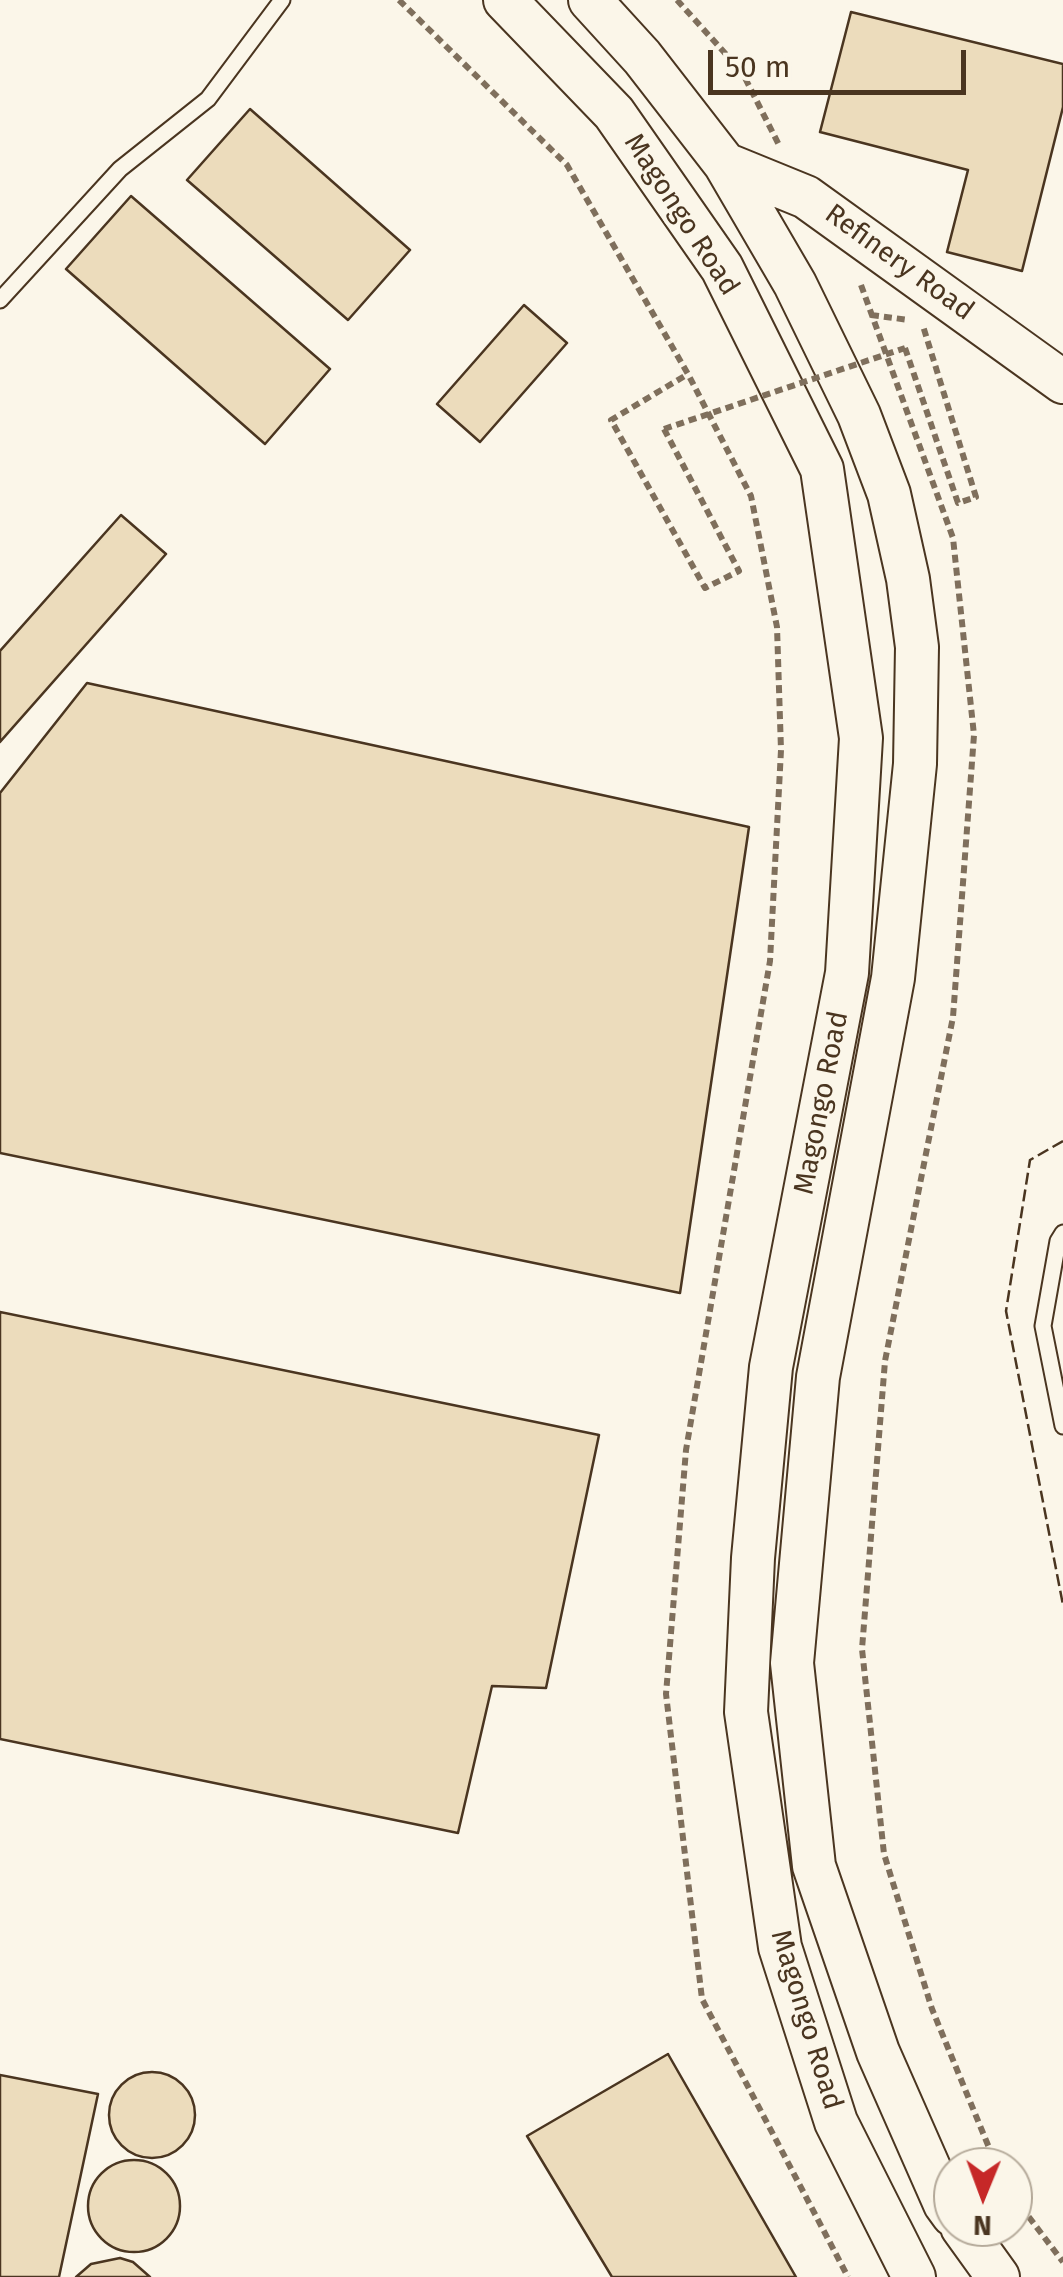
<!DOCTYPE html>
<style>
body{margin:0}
#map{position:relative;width:1063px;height:2277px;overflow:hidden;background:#fbf6e9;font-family:"Fira Sans",sans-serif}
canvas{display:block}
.north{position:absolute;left:933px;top:2147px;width:100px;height:100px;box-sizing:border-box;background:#fbf6e9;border:2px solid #b4a999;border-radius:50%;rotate:181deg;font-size:28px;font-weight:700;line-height:40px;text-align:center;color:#4a3520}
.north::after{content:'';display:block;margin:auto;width:35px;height:45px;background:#c62828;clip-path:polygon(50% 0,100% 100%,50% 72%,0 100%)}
.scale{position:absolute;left:708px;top:50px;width:258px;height:45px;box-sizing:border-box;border:5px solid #4a3520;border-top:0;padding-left:12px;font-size:30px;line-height:35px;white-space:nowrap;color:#4a3520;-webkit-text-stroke:8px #fbf6e9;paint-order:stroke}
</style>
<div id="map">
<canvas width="1063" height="2277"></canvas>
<div class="north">N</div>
<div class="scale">50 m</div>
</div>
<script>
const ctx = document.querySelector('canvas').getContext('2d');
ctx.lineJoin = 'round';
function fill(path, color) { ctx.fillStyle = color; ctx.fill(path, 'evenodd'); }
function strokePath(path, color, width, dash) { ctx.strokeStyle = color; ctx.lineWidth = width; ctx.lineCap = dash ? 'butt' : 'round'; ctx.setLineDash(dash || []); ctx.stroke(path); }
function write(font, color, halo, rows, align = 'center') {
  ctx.font = font + ' "Fira Sans",sans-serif'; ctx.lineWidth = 8; ctx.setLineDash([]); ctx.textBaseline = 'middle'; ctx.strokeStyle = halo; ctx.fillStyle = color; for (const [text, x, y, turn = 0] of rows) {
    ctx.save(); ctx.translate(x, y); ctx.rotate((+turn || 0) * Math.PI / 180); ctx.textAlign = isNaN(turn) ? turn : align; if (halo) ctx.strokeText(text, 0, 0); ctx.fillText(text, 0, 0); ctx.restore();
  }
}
const building = new Path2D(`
 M 851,12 L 1063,64 L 1063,107 L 1022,271 L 947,252 L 968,170 L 820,132 Z
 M 250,109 L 410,250 L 348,320 L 187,180 Z
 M 131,196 L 330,369 L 265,444 L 66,269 Z
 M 524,305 L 567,343 L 480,442 L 437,404 Z
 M 121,515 L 166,554 L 0,742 L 0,651 Z
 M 87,683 L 749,827 L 680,1293 L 0,1153 L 0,793 Z
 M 0,1312 L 599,1435 L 546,1688 L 492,1686 L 458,1833 L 0,1739 Z
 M 668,2054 L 796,2277 L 612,2277 L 527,2136 Z
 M109 2115a43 43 0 1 1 86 0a43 43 0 1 1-86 0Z
 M 0,2075 L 98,2094 L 59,2277 L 0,2277 Z
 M88 2206a46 46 0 1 1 92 0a46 46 0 1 1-92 0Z
 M 120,2258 L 133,2262 L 150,2277 L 76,2277 L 91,2264 Z`);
fill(building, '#ecdcbc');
strokePath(building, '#4a3520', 2.5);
const lane = new Path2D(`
 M 0,300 L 120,169 L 208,99 L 282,0
 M 1063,1233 L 1058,1241 L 1043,1326 L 1063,1426`);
const secondary = new Path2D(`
 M 505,0 L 614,113 L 722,268 L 822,469 L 861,738 L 847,973 L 771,1367 L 753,1558 L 746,1712 L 780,1947 L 836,2122 L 914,2277
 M 590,0 L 642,57 L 725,164 L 795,284 L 859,415 L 889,494 L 908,579 L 917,647 L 915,764 L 893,978 L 818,1377 L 792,1663 L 814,1866 L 878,2052 L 945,2204 L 953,2215
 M 725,164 L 806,197 L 1063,382
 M 962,2227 L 998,2277`);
strokePath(lane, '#4a3520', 19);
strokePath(secondary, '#4a3520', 46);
strokePath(new Path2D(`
 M 399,0 L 567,165 L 688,374 L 751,496 L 777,627 L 781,750 L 770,961 L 686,1450 L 666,1694 L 702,1999 L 848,2277
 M 677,0 L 742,72 L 779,145
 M 861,285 L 953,538 L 974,735 L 953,1017 L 885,1361 L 862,1649 L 884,1854 L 932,2009 L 997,2167
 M 871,315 L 909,320
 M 905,348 L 958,503 L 976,497 L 923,326
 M 664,429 L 739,571 L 705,588 L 611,420 L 688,374
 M 1013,2196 L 1063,2262`), '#7f6f5c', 6, [8, 5]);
strokePath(lane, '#fbf6e9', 15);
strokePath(secondary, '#fbf6e9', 42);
strokePath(new Path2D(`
 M 664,429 L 905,348`), '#7f6f5c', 6, [8, 5]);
strokePath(new Path2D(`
 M 1063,1141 L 1030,1160 L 1006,1311 L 1063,1605`), '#4a3520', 2.5, [12, 5]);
write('28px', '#4a3520', '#fbf6e9', [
 ["Magongo Road",681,215,57],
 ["Refinery Road",899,263,36],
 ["Magongo Road",822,1103,-79],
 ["Magongo Road",806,2020,73]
]);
</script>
